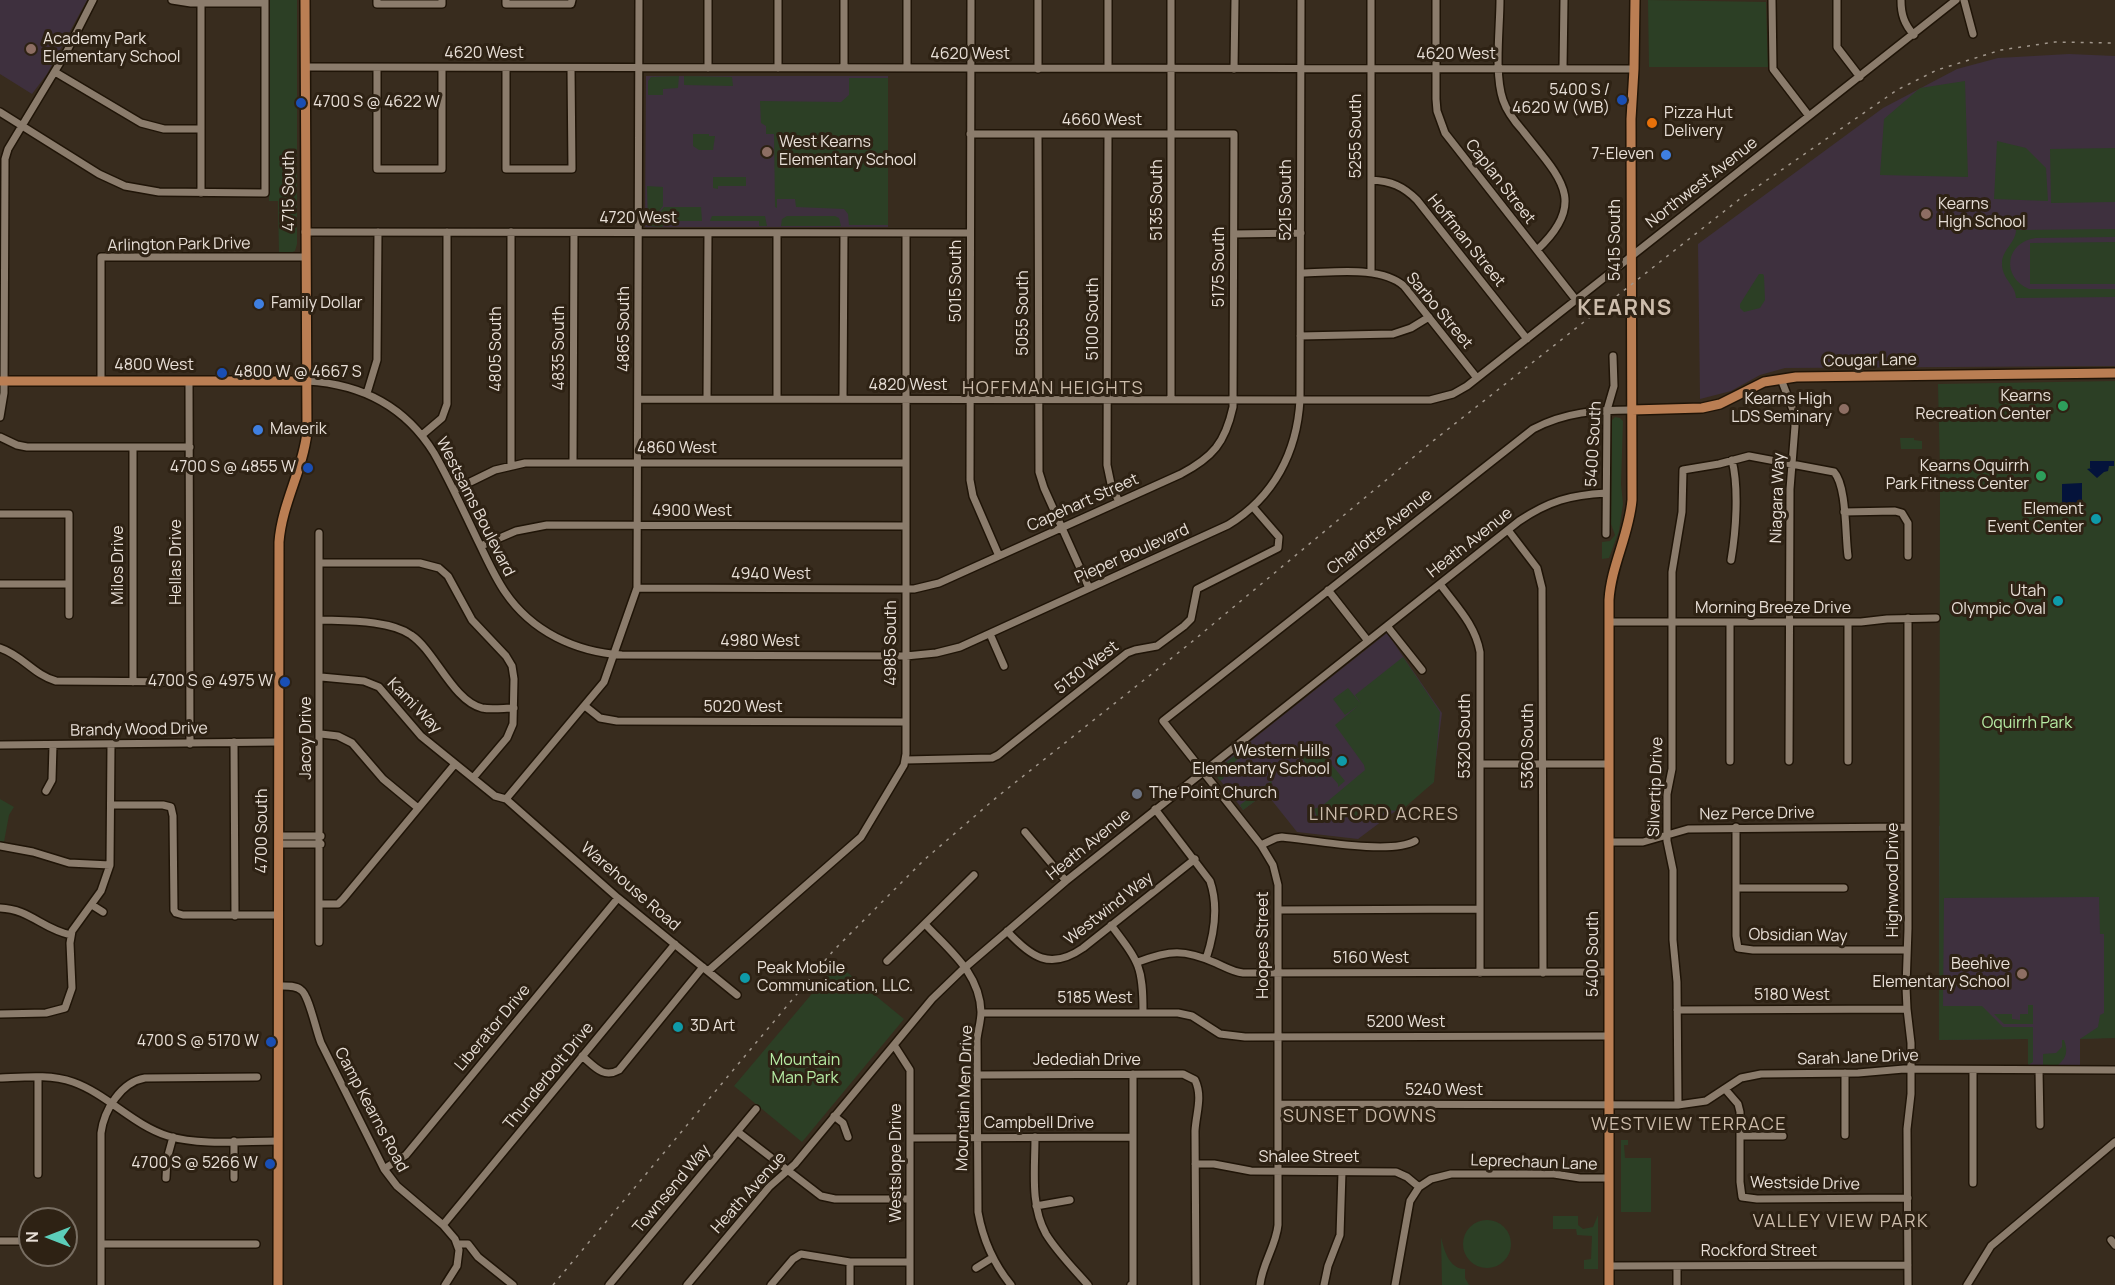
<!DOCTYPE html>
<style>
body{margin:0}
#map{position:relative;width:2115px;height:1285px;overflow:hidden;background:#382c1e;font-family:Manrope,sans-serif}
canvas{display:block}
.north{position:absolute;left:18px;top:1207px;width:60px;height:60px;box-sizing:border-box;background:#2e2214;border:2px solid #786e62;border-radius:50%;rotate:270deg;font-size:16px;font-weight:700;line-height:24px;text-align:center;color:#e8dfd7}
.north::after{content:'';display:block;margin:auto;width:21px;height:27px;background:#5cceba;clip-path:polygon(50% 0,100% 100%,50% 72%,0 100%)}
</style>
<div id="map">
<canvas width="2115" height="1285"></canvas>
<div class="north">N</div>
</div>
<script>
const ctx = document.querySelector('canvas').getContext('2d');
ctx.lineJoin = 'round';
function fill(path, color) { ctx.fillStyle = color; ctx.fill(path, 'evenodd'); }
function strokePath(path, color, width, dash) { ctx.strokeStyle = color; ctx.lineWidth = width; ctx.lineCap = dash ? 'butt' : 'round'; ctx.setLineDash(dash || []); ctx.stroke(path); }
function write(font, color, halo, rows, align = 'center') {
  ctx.font = font + ' Manrope,sans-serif'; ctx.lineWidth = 6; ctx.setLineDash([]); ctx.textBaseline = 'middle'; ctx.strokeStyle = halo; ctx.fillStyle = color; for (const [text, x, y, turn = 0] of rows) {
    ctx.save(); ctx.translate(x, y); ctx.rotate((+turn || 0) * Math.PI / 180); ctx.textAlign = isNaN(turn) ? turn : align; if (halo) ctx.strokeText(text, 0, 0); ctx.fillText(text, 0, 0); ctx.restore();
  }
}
fill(new Path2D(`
 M 0,0 L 87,0 L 47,74 L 32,94 L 0,74 Z
 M 2069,54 L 2115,56 L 2115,366 L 1785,368 L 1760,375 L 1731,391 L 1700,399 L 1698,244 L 1883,108 L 1957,69 L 1998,58 Z
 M 646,76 L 888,76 L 888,227 L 645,227 Z
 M 1387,633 L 1442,713 L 1433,783 L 1358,839 L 1297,832 L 1266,793 L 1243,810 L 1213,771 Z
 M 2105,825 L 2104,1038 L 2080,1039 L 2080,1067 L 2028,1067 L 2028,1039 L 1939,1040 L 1939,826 Z`), '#3e303e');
fill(new Path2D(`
 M 270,0 L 297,0 L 297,244 L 295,251 L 288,254 L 279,254 L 278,201 L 269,201 Z
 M 1648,0 L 1766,2 L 1768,67 L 1649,67 Z
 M 679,76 L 678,88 L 663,89 L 663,95 L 648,95 L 648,81 L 651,77 Z
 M 684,76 L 732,77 L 733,86 L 684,85 Z
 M 849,78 L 888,78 L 888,225 L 849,225 L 848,214 L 844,209 L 796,207 L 795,199 L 777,199 L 777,208 L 775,207 L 774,134 L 766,134 L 766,126 L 761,123 L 760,101 L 841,102 L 849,95 Z
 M 1965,81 L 1968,177 L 1880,175 L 1884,119 L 1920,88 Z
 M 693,134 L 709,134 L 709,136 L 715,136 L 713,150 L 699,150 L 693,146 Z
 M 1997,141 L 2026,148 L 2046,168 L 2048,201 L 1994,199 Z
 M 2115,148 L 2115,202 L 2051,203 L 2050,149 Z
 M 713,177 L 746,177 L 746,186 L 718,186 L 718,189 L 713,188 Z
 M 647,186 L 663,187 L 663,206 L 648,225 Z
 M 664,207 L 701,207 L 702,221 L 667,221 L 662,227 L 649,226 Z
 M 712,216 L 765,216 L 767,226 L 759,226 L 759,221 L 710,221 Z
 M 787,216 L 835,216 L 839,218 L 841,226 L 781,226 L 782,219 Z
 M 2115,229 L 2115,237 L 2036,238 C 2005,242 2001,277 2029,289 L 2115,289 L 2115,297 L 2016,298 C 2016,285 2001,279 2002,262 C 2003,249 2016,242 2016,230 Z
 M 2115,242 L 2115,284 L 2030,284 L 2030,243 Z
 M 1759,274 L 1763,274 L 1764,276 L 1765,300 L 1760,308 L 1744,312 L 1740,308 L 1740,304 Z
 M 2115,381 L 2115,1038 L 2080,1039 L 2098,1027 L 2100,1015 L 2104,1013 L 2104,934 L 2100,934 L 2099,897 L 1944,898 L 1943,1006 L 1982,1006 L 2003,1027 L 2033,1027 L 2033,1062 L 2028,1065 L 2028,1039 L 1939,1040 L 1940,471 L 1938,384 Z
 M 1615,417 L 1620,418 L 1623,421 L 1621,484 L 1623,504 L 1619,531 L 1609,558 L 1602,559 L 1602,542 L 1610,541 L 1615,535 L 1611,524 L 1612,420 Z
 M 1900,438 L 1914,438 L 1914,440 L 1922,441 L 1922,449 L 1901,449 Z
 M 1403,657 L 1440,712 L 1434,782 L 1403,809 L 1398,811 L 1386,810 L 1376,820 L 1353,821 L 1350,815 L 1340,820 L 1318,820 L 1314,809 L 1322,806 L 1365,770 L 1364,765 L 1335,725 L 1359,705 L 1345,715 L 1333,699 L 1348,688 L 1361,704 L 1355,695 Z
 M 1249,744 L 1252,748 L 1221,773 L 1224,778 L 1220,781 L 1214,772 Z
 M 1316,745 L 1345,781 L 1338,787 L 1338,784 L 1326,770 L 1320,770 L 1320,774 L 1317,778 L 1301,757 Z
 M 1271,781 L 1272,783 L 1268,786 L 1270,790 L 1243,810 L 1240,805 Z
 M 0,799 L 14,807 L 9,815 L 4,842 L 0,842 Z
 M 837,964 L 904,1019 L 802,1142 L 734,1086 Z
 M 2028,1005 L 2033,1005 L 2033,1024 L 2004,1024 L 1994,1014 L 2012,1014 L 2012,1019 L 2020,1020 L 2020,1014 L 2028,1014 Z
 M 2062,1040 L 2064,1040 C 2068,1050 2067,1058 2058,1065 L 2043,1065 L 2043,1054 L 2056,1053 L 2062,1047 Z
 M 1621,1140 L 1628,1140 L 1628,1145 L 1624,1145 L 1625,1158 L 1651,1158 L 1651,1212 L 1621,1212 Z
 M 1598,1215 L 1598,1269 L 1584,1269 L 1584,1260 L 1591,1259 L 1592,1236 L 1577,1235 L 1576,1229 L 1553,1229 L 1553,1216 L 1578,1216 L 1578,1225 L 1583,1229 L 1593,1227 Z
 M1463 1244a24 24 0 1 1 48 0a24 24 0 1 1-48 0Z
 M 1441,1237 C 1444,1250 1449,1269 1465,1269 L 1465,1278 L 1469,1285 L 1442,1285 Z`), '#2c3f25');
fill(new Path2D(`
 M 2090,461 L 2114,461 L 2114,466 L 2109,466 L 2108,471 L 2104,472 L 2097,478 L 2087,469 L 2092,468 L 2090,468 Z
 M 2082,483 L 2082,503 L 2062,503 L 2062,484 Z`), '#04133b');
const minor = new Path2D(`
 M 172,0 L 191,3 L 265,3
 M 377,0 L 377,4 L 442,4 L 442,0
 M 506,0 L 506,4 L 571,4 L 572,0
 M 971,0 L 970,480 L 973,496 L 999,556
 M 1436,0 L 1436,99 L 1437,111 L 1445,133 L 1576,300
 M 1500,0 C 1500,28 1494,74 1503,100 C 1507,112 1515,122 1523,131 C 1558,176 1590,201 1537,250
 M 1772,0 L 1773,69 L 1809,116
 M 1837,0 L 1837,47 L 1860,77
 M 1901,0 C 1901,14 1904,24 1914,35
 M 1964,0 L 1973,34
 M 305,67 L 1634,69
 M 377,68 L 377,169 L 442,169 L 442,68
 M 506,68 L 506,169 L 572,169 L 571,68
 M 708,68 L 708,0
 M 778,68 L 778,0
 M 844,68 L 844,0
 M 907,68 L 907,0
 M 1108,68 L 1108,0
 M 1563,68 L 1564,0
 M 1038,69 L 1038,0
 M 1234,69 L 1235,0
 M 55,72 L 141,123 L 164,129 L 201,129
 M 0,112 L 99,174 L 125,186 L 159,192 L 265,193 L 265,0
 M 1038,134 L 1039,472 L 1044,488 L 1089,588
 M 1108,134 L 1107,465 L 1111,484 L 1119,502
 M 1371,180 C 1391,181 1403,186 1417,200 L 1527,339
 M 201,193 L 201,3
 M 305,232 L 970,233
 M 777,233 L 777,399
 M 1234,234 L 1301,233
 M 1371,272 L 1371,0
 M 1301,273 C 1331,273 1380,265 1404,286 L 1477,378
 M 1300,336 L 1393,334 L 1411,328 L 1429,317
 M 1781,379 L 1793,410 L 1795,426 L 1790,489 L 1789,761
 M 101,381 L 101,257 L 306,257
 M 189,381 L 190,744
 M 307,381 C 361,384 405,406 434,453 C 450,481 463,510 477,539 C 486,557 494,576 505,592 C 532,632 576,652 622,655 L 906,656 L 936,653 L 960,647 L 1228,525 C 1274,497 1297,452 1300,400 L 1301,0
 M 367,393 L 377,360 L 378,232
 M 638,399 L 1313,400 L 1430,400 L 1453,394 L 1467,386 L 1956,0
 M 707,399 L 708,233
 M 843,399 L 844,233
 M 1171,399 L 1171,0
 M 0,417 L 4,393 L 5,159 L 8,149 L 67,51 L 93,0
 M 422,435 L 442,418 L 447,404 L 447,232
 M 0,437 L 17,445 L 27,447 L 190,447
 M 573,463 L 574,233
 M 511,466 L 511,232
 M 454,490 L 495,470 L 525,463 L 906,463
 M 1844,512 L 1895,511 L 1902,513 L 1908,523 L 1908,556
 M 0,514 L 69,514 L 69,615
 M 1508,530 L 1537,568 L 1542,588 L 1543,973
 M 1606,534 L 1607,410 L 1614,386 L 1613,356
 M 481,546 L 516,531 L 547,525 L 906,526
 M 1731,560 C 1736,531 1739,488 1732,460
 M 320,563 L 420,563 L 439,568 L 448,576 L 472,620 L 506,656 L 512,666 L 514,679 L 513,724 L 507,738 L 473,778
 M 0,584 L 68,584
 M 1440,584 C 1456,606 1475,624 1480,652 L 1480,973
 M 637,588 L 914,589 L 939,583 L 1181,474 C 1213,457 1225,443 1233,407 L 1234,134 L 970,134
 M 1328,590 L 1368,641
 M 1908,618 L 1908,929 L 1906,987 L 1907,1009 L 1911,1043 L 1911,1094 L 1907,1129 L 1908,1285
 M 321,620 C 347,621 390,620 411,635 C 435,651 453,701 482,708 C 492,710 504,708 514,708
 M 1609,622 L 1861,622 L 1887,619 L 1936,618
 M 1730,622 L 1730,761
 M 1848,622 L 1848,761
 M 1387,626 L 1422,670
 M 990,634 L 1004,666
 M 0,648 C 22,655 34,675 56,681 L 191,682
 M 321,677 L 364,681 L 379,687 L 421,736 L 495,796 L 506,799 L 618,898 L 737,995
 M 133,682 L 133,447
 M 585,706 L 600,718 L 617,721 L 906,722
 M 321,734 L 338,736 L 352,743 L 383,779 L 418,808
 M 234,742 L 235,916
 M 0,745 L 278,742
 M 906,760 L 992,758 L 998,755 L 1127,653 L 1135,650 L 1157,646 L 1184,626 L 1191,619 L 1197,589 L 1278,548 L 1279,537 L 1253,507
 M 1480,764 L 1609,764
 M 46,791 L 52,780 L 53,745
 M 506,799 L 604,682 L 637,588 L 639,0
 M 111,805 L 163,805 L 171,807 L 173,816 L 174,910 L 176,913 L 183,915 L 278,915
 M 1155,809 L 1210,881 C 1219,907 1214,935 1206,959
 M 1736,827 L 1736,936 L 1738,948 L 1753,950 L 1907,950
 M 1025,832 L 1066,881
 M 279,836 L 321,836
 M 1609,842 L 1643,842 L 1688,829 L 1908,827
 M 279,844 L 321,844
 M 1261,845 L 1276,838 L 1282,837 C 1312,840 1391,855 1415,841
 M 0,846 L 33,852 L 69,863 L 110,865
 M 1736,888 L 1844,888
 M 320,904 L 338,904 L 343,899 L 455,764
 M 92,905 L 103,912
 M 0,908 C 30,909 42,929 71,935
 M 1278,910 L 1480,909
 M 925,924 C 949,950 980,973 981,1012 C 981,1021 978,1030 977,1039 L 978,1212 C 983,1240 993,1263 1011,1285
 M 1111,925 C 1139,962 1143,966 1143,1012
 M 1007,931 C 1031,957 1050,971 1083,948 L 1195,859
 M 319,942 L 319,533
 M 887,961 L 974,875
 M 1138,962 C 1170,950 1184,949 1216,963 C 1225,967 1233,972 1243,973 L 1609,972
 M 708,971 L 861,837 L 904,765 L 906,754 L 906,233
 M 278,986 C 285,986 295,985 301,990 C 309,995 316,1031 321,1043 L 384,1169 L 397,1186 L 443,1225 L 455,1239 L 459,1250 L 457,1266 L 445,1285
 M 1677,1010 L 1907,1009
 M 981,1013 L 1178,1013 L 1192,1016 L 1220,1034 L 1245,1037 L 1609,1036
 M 0,1014 L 46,1013 L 65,1008 L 72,988 L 70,943 L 72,931 L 101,891 L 110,865 L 111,745
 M 894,1045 L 910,1070 L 910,1285
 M 582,1056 C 594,1066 603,1079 619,1070 L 703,967
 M 2039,1070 L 2040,1125
 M 1973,1071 L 1973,1183
 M 1845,1073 L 1845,1135
 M 977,1075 L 1183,1074 L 1195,1080 C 1203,1097 1196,1113 1195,1131 L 1196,1285
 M 38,1077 L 38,1174
 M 0,1078 C 24,1077 50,1074 73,1082 C 107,1094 133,1125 168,1136 C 201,1146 244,1141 278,1141
 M 1725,1089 L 1738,1104 L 1740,1112 L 1740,1182 L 1742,1197 L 1757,1199 L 1908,1198
 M 1278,1104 L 1678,1105 L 1706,1101 L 1741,1078 L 1761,1074 L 1858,1073 L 1904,1069 L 2115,1070
 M 1678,1105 L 1677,982 L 1673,940 L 1673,870 L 1667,841 L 1667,794 L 1672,769 L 1672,572 L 1682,512 L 1683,470 L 1719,464 L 1749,456 L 1834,472 C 1847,486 1845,535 1848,556
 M 834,1116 L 843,1123 L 848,1137
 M 738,1132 L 821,1196 L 835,1199 L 910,1199
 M 1740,1136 L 1783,1136
 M 1035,1137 C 1035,1169 1030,1206 1046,1234 C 1057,1252 1074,1269 1088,1285
 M 910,1138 L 1133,1137
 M 234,1141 L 234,1178
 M 1195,1164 L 1214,1164 L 1251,1171 L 1396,1172 L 1407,1177 L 1419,1187
 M 384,1169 L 406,1155 L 618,898
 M 166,1178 L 167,1159 L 173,1137
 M 1036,1206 L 1070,1200
 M 443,1225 L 675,944
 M 2111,1240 L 2115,1245
 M 0,1241 L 30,1241
 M 101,1244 L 256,1244
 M 458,1244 L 468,1244 L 478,1257 L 513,1285
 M 1609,1266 L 1908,1265
 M 976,1268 L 992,1258
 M 101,1285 L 101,1133 C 104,1110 121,1082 145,1078 L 257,1077
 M 609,1285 L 756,1109
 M 687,1285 L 769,1187 L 795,1164 L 932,999 L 961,971 L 1066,881 L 1519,521 C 1549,501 1570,495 1606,493
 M 771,1285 L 793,1259 L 801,1254 L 850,1262 L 910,1262
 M 850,1285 L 850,1262
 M 1131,1285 L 1133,1284 L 1133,1074
 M 1260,1285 C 1262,1264 1276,1246 1278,1225 L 1278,885 L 1273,865 L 1261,845 L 1163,721 L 1533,429 C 1565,412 1596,410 1632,410
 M 1324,1285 L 1328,1266 L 1340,1235 L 1342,1172
 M 1395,1285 L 1410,1201 L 1419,1187 L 1431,1179 L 1451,1174 L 1554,1174 L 1580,1178 L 1609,1178
 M 1677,1285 L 1677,1266
 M 1967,1285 L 1991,1246 L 2115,1142`);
const major = new Path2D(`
 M 0,381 L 307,381
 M 1632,410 L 1702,408 L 1720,404 L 1764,382 L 1796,377 L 2115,373
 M 278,1285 L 279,542 C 282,503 303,470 307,432 L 305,0
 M 1609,1285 L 1609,600 C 1611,566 1629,535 1632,500 L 1631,119 L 1634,69 L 1635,0`);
strokePath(minor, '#1f1407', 10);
strokePath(major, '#1f1407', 12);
strokePath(minor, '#8b7c6c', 7);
strokePath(major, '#ba7e53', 9);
strokePath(new Path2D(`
 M 553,1285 L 833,951 L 924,860 L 997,797 L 1188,645 L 1433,441 L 1741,198 L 1897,90 L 1937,70 L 2001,50 L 2055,42 L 2115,43`), '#a0968b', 1.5, [3, 6]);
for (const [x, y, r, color] of [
 [31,49,6,"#8d6e63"],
 [1622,100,6,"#1a4fb4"],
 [301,103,6,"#1a4fb4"],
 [1652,123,6,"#e8710a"],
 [767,152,6,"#8d6e63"],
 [1666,155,6,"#3f7fe0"],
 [1926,214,6,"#8d6e63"],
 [259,304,6,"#3f7fe0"],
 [222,373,6,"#1a4fb4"],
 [2063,406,6,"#2e9e5b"],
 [1844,409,6,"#8d6e63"],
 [258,430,6,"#3f7fe0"],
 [308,468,6,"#1a4fb4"],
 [2041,476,6,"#2e9e5b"],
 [2096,519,6,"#0f9aa8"],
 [2058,601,6,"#0f9aa8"],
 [285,682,6,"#1a4fb4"],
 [1342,761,6,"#0f9aa8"],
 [1137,794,6,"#6b7280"],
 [2022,974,6,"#8d6e63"],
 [745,978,6,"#0f9aa8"],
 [678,1027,6,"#0f9aa8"],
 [271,1042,6,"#1a4fb4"],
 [270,1164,6,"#1a4fb4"]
]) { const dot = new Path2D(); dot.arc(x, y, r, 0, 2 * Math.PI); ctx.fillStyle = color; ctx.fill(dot); strokePath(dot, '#2e2214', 2); }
write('16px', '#e8dfd7', '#2e2214', [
 ["Academy Park",43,40,"left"],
 ["Elementary School",43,58,"left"],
 ["5400 S /",1610,91],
 ["4620 W (WB)",1610,109],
 ["4700 S @ 4622 W",313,103,"left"],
 ["Pizza Hut",1664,114,"left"],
 ["Delivery",1664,132,"left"],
 ["West Kearns",779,143,"left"],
 ["Elementary School",779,161,"left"],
 ["7-Eleven",1654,155],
 ["Kearns",1938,205,"left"],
 ["High School",1938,223,"left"],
 ["Family Dollar",271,304,"left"],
 ["4800 W @ 4667 S",234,373,"left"],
 ["Kearns",2051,397],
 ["Recreation Center",2051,415],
 ["Kearns High",1832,400],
 ["LDS Seminary",1832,418],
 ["Maverik",270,430,"left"],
 ["Kearns Oquirrh",2029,467],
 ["Park Fitness Center",2029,485],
 ["4700 S @ 4855 W",296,468],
 ["Element",2084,510],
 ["Event Center",2084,528],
 ["Utah",2046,592],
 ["Olympic Oval",2046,610],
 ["4700 S @ 4975 W",273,682],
 ["Western Hills",1330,752],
 ["Elementary School",1330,770],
 ["The Point Church",1149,794,"left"],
 ["Beehive",2010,965],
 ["Elementary School",2010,983],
 ["Peak Mobile",757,969,"left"],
 ["Communication, LLC.",757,987,"left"],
 ["3D Art",690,1027,"left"],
 ["4700 S @ 5170 W",259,1042],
 ["4700 S @ 5266 W",258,1164]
], 'right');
write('16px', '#e8dfd7', '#2e2214', [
 ["4620 West",484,54],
 ["4620 West",970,55],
 ["4620 West",1456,55],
 ["4660 West",1102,121],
 ["5255 South",1357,136,-90],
 ["Caplan Street",1500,182,52],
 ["Northwest Avenue",1702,183,-38],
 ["4715 South",290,191,-90],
 ["5135 South",1158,200,-90],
 ["5215 South",1287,200,-90],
 ["4720 West",638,219],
 ["5415 South",1616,240,-90],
 ["Hoffman Street",1466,241,51],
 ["Arlington Park Drive",179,245,-1],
 ["5175 South",1220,267,-90],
 ["5015 South",957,281,-90],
 ["Sarbo Street",1439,311,50],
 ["5055 South",1024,313,-90],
 ["5100 South",1094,319,-90],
 ["4865 South",625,329,-90],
 ["4835 South",560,348,-90],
 ["4805 South",497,349,-90],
 ["Cougar Lane",1870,361,-1],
 ["4800 West",154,366],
 ["4820 West",908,386],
 ["5400 South",1594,444,-87],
 ["4860 West",677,449],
 ["Niagara Way",1778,498,-88],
 ["Capehart Street",1083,503,-24],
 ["Westsams Boulevard",475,507,63],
 ["4900 West",692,512],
 ["Charlotte Avenue",1380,532,-38],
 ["Heath Avenue",1470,543,-38],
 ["Pieper Boulevard",1132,554,-24],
 ["Hellas Drive",177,562,-90],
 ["Milos Drive",119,565,-90],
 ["4940 West",771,575],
 ["Morning Breeze Drive",1773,609],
 ["4980 West",760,642],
 ["4985 South",892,643,-90],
 ["5130 West",1087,668,-38],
 ["Kami Way",414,706,46],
 ["5020 West",743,708],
 ["Brandy Wood Drive",139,730,-1],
 ["5320 South",1466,736,-90],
 ["Jacoy Drive",307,738,-90],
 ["5360 South",1529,746,-90],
 ["Silvertip Drive",1656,787,-88],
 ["Nez Perce Drive",1757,814,-1],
 ["4700 South",263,831,-90],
 ["Heath Avenue",1089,845,-39],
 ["Highwood Drive",1894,880,-90],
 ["Warehouse Road",630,887,41],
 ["Westwind Way",1109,909,-38],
 ["Obsidian Way",1798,936,1],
 ["Hoopes Street",1264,945,-90],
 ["5400 South",1594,954,-90],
 ["5160 West",1371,959],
 ["5180 West",1792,996],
 ["5185 West",1095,999],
 ["5200 West",1406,1023],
 ["Liberator Drive",493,1028,-50],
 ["Sarah Jane Drive",1858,1058,-2],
 ["Jedediah Drive",1087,1061],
 ["Thunderbolt Drive",549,1076,-51],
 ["5240 West",1444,1091],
 ["Mountain Men Drive",965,1098,-88],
 ["Camp Kearns Road",371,1110,62],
 ["Campbell Drive",1039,1124],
 ["Shalee Street",1309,1158],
 ["Westslope Drive",897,1163,-90],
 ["Leprechaun Lane",1534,1163,2],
 ["Westside Drive",1805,1184,1],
 ["Townsend Way",672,1189,-50],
 ["Heath Avenue",749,1193,-48],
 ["Rockford Street",1759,1252]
]);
write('16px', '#b6eca4', '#2e2214', [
 ["Oquirrh Park",2027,724],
 ["Mountain",805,1061],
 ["Man Park",805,1079]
]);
ctx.letterSpacing = '1.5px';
write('18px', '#ccbcab', '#2e2214', [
 ["HOFFMAN HEIGHTS",1053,389],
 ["LINFORD ACRES",1384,815],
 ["SUNSET DOWNS",1360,1117],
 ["WESTVIEW TERRACE",1689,1125],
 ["VALLEY VIEW PARK",1841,1222]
]);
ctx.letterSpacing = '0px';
ctx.letterSpacing = '1.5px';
write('bold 22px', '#ccbcab', '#2e2214', [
 ["KEARNS",1625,309]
]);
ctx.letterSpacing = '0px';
</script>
